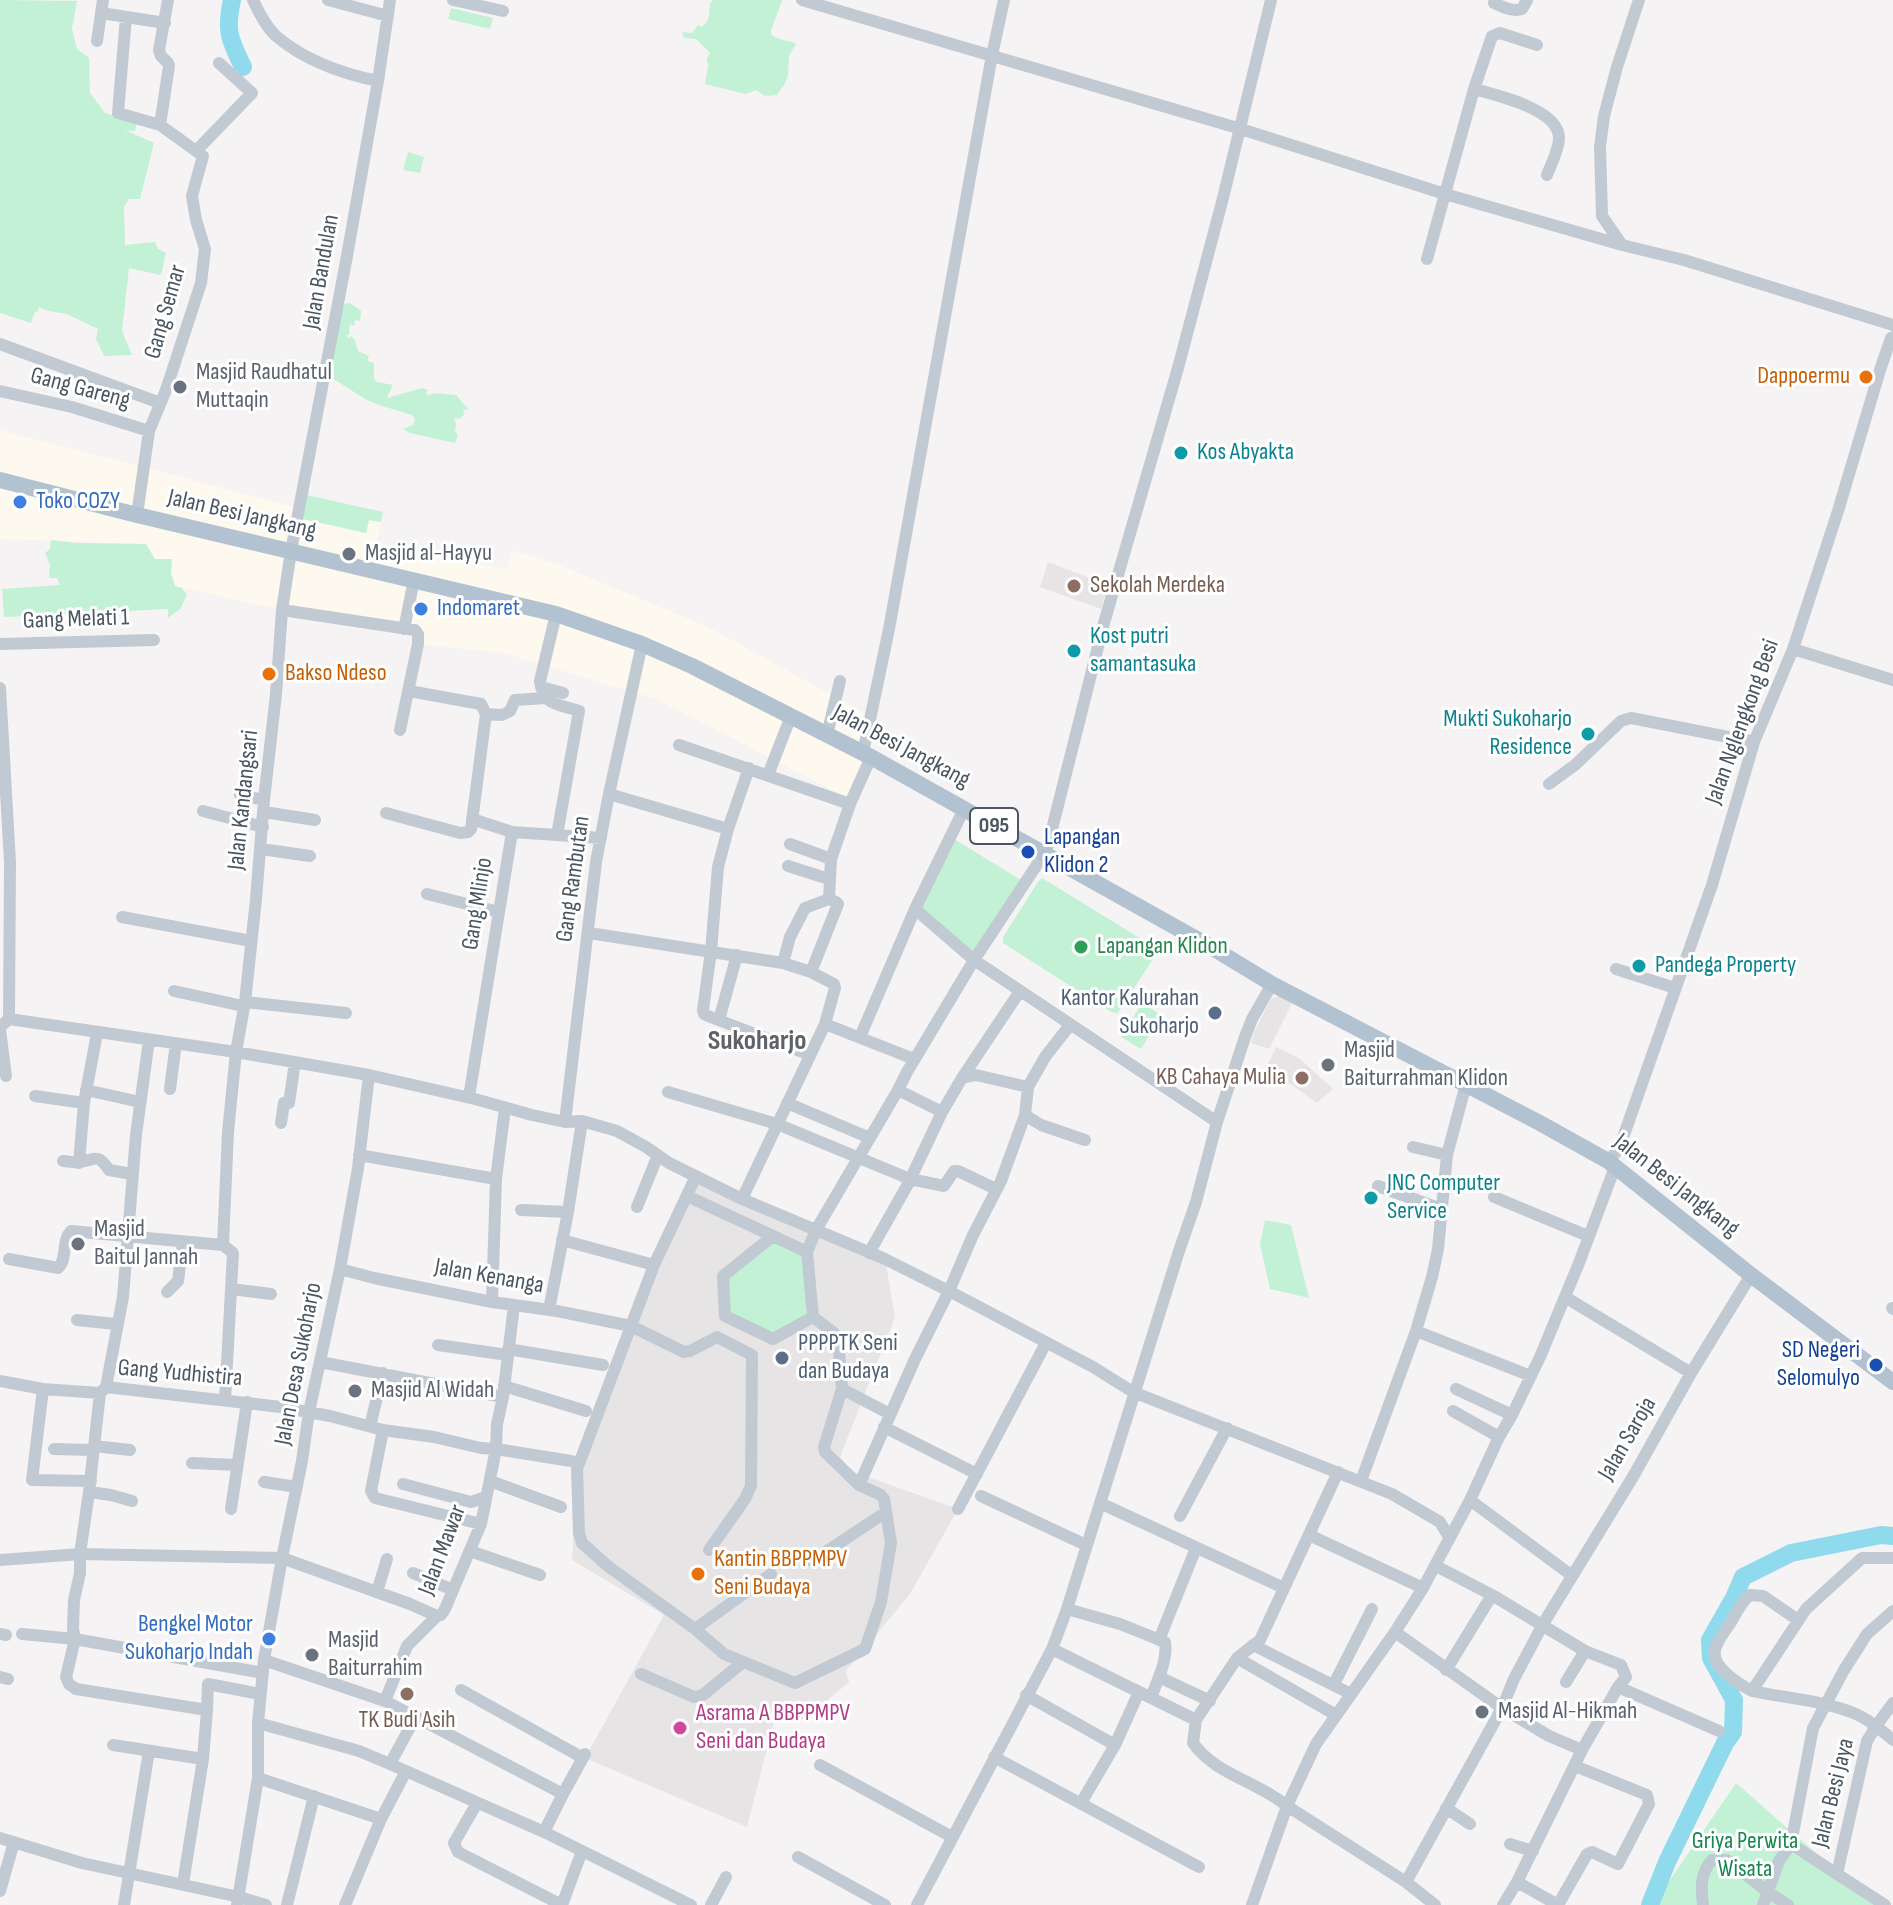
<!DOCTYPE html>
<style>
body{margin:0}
canvas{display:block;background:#f5f3f3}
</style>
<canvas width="1893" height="1905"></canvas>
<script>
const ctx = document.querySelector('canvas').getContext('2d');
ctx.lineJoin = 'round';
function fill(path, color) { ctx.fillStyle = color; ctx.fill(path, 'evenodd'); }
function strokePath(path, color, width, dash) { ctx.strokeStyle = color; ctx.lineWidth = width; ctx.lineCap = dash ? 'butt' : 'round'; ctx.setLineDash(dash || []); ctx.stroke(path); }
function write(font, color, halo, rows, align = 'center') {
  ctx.font = font + ' "Sofia Sans Condensed",sans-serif'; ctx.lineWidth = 6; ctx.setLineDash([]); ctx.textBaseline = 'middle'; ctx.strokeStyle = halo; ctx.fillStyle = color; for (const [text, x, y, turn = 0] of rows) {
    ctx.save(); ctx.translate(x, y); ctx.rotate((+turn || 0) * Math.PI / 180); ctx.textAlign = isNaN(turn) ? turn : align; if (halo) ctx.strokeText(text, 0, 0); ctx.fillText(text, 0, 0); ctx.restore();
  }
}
fill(new Path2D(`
 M 0,430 L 300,508 L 366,533 L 369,519 L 381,522 L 377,543 L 507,569 L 511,550 L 559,565 L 706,626 L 883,723 L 849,799 L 708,725 L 653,698 L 504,653 L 418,644 L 418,634 L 282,610 L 175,586 L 171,573 L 155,559 L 146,544 L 0,539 Z`), '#fdf9ef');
fill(new Path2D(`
 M 1048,562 L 1108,585 L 1101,609 L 1040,587 Z
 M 1279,996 L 1292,1003 L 1269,1049 L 1251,1043 L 1254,1032 L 1271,999 Z
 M 1276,1047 L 1299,1058 L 1333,1089 L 1317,1103 L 1267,1067 Z
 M 696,1176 L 885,1259 L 895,1317 L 840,1457 L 851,1471 L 958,1509 L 910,1594 L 846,1671 L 849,1682 L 804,1720 L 778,1705 L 747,1827 L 585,1758 L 664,1615 L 572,1560 L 577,1469 Z`), '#e6e4e5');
fill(new Path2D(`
 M 0,0 L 77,1 L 72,29 L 77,49 L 89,58 L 90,93 L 105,113 L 137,122 L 135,131 L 125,130 L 154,143 L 140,199 L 129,199 L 124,207 L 125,245 L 155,242 L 158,249 L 166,253 L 161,275 L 129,268 L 122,331 L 132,355 L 104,356 L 96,339 L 98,329 L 67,314 L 48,311 L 39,307 L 38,311 L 35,312 L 31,323 L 0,313 Z
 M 713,0 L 782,0 L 771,31 L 772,35 C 782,42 787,39 796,44 L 789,56 L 788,76 L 784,85 L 777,95 L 765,96 L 756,90 L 746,94 L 705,84 L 708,66 L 707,59 L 710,53 L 696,39 L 684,38 L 682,32 L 692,33 L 698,25 L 702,27 C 711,19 709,14 710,3 Z
 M 451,8 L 493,18 L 490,29 L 448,19 Z
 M 408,152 L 424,157 L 420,173 L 403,170 Z
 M 350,303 L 361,311 L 360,321 L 355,320 L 354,326 L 350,324 L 349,335 L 346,335 L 349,338 L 351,336 L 355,340 L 358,351 L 369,356 L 367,361 L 374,363 L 374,379 L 377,382 L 393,385 L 387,398 L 422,388 L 428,390 L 426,393 L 427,395 L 436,393 L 456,395 L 468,409 L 463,410 L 464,415 L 459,419 L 454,418 L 456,425 L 455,431 L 458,435 L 455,443 L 410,433 L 403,429 L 413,425 L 415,418 L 412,415 L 382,406 L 365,399 L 326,374 L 344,304 Z
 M 302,494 L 383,512 L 381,522 L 369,520 L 366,533 L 298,518 Z
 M 51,540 L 77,543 L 146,544 L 155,559 L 172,559 L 171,573 L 175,586 L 182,588 L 187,595 L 180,609 L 168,618 L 168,609 L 4,617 L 2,589 L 60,585 L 57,578 L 49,578 L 50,565 L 45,553 L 50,549 Z
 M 954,839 L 1021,880 L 973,955 L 919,908 Z
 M 1042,878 L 1156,948 L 1157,952 L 1155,956 L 1117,1014 L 1108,1010 L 1003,943 L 1003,937 L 1038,882 Z
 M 1142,1003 L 1161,1015 L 1141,1049 L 1121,1037 Z
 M 1265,1220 L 1291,1225 L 1309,1298 L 1270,1289 L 1260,1244 Z
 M 773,1236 L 807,1252 L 813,1317 L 773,1339 L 725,1316 L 723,1276 Z
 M 1736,1783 L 1875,1905 L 1653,1905 Z`), '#c3f1d5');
strokePath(new Path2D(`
 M 232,0 C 225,31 230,40 243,67
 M 1650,1905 L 1667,1862 L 1725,1743 L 1733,1732 L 1734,1700 L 1711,1658 L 1710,1640 L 1734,1598 L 1743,1577 L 1791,1553 L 1881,1535 L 1893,1536`), '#90daee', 18);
strokePath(new Path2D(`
 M 253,0 C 259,13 266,27 276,36 C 304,60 344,74 378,81
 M 328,0 L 388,16
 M 453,0 L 503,11
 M 802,0 L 1241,129 L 1445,194 L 1622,245 L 1684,260 L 1893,325
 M 1494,3 C 1503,7 1512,12 1522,9 L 1527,0
 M 101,13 L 165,23
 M 126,17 L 118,113 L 160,125 L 203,156 L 192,196 L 196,220 L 205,249 L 201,283 L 166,390 L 149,431 L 137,515
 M 97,41 L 103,0
 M 1474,89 C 1496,95 1559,109 1559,138 C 1559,150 1551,164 1547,175
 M 160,125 L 169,66 L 168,63 L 161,56 L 159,50 L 168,0
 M 196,151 L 252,93 L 219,63
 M 1622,245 L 1602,216 L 1600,147 L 1604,116 L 1617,67 L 1639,0
 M 1427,259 L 1474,89 L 1492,36 L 1500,33 L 1537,45
 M 0,344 L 160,403
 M 0,391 L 72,407 L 149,431
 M 282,610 L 415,630 L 418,634 L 418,644 L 400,730
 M 556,614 L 540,681 C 543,706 559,704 579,711 L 557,835
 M 404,629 L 414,580
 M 0,644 L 154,640
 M 1793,649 L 1893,680
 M 541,687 L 563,693
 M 0,688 L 10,862 L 9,1019 L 0,1027
 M 486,714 L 502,715 L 510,711 L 515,700 L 546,698
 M 827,735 L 840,681
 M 679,745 L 850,804
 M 863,753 L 889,629 L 992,55 L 1004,0
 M 749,768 L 728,829 L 718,867 L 711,951 L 703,1010 L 704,1014 L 708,1016 L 810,1055
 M 768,775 L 791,716
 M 1549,784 L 1575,765 L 1621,721 L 1631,718 L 1754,742
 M 609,794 L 728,829
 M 240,795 L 264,800
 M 964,809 L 915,909 L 974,960 L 1217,1122
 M 203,811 L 263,827
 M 264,812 L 315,820
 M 386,813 L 460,833 L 468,832 L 471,829 L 486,714 L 481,704 L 409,691
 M 472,819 L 512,832 L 601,838
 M 790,844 L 831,859
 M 261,849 L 310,856
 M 788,866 L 829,879
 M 427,894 L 499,912
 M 122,917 L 251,941
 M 589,933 L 783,963 L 811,972 L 834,984 L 835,988 L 825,1024 L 742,1199
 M 783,963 L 790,937 L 805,908 L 829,899 L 831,859 L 850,804 L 871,757
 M 1616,969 L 1675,988
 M 811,972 L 838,904 L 836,902 L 829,899
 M 174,991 L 243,1006
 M 245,1002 L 346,1013
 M 9,1019 L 236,1052 L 369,1075 L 475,1099 L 532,1115 L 565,1122 L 582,1121 L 617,1131 L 646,1147 L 669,1163 L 742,1199 L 885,1259 L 949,1291 L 1093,1367 L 1133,1392 L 1392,1494 L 1440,1522 L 1449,1537
 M 719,1020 L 737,955
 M 825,1024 L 914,1059
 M 0,1030 L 6,1076
 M 860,1037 L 915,909
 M 962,1078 L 1020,991
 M 170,1089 L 176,1043
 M 86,1090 L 140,1102
 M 898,1090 L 942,1112 L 962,1078 L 976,1075 L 1028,1087 L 1045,1057 L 1070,1025
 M 668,1092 L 777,1124 L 910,1179 L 944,1186 L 954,1171 L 958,1171 L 996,1189
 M 35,1096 L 84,1103
 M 469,1097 L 512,832
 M 787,1103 L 870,1138
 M 1025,1115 L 1041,1125 L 1085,1140
 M 565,1122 L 596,862 L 609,794 L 642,644
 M 281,1123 L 284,1103 L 289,1103 L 295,1062
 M 1413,1147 L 1447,1155
 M 359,1155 L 496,1179
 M 63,1161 C 68,1161 73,1163 78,1162 C 95,1161 96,1151 109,1170 L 132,1174
 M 1608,1161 L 1619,1149 L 1712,885 L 1754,742 L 1793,649 L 1838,511 L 1880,370 L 1891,338 L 1893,337
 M 79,1163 L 84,1103 L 97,1033
 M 696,1176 L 654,1265 L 577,1469 L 579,1533 L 582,1543 L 609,1567 L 695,1629 L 724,1654 L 795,1683 L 865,1649 L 881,1602 L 891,1543 L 884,1499 L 881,1495 L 859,1485 L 825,1452 L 824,1447 L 842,1389 L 838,1339 L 834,1333 L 813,1317 L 807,1252 L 816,1230 L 898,1090 L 907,1072 L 974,960 L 1044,854 L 1048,845 L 1104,623 L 1178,368 L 1223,198 L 1271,0
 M 1378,1186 L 1441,1209
 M 687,1196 L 773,1236
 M 1494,1197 L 1588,1236
 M 637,1207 L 658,1155
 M 521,1210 L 568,1212
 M 562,1240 L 654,1265
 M 223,1245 L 228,1132 L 236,1052 L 245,1002 L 256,899 L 264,800 L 276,694 L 282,610 L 291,551 L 347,256 L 378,81 L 390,0
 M 807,1252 L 773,1236 L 723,1276 L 725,1316 L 773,1339 L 813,1317
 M 869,1253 L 908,1184 L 942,1112
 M 9,1259 L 58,1268 C 68,1259 61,1241 71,1231 L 223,1245 L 233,1253 L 225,1400
 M 340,1269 L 374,1278 L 492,1302 L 557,1311 L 631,1326 L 684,1352 L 690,1351 L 717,1337 L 752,1355
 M 231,1289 L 271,1294
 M 167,1292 L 178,1281 L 183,1242
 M 1565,1297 L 1691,1373
 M 492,1302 L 496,1179 L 505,1108
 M 514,1305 L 503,1397 L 497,1424 L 496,1449 L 571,1461
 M 1892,1308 L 1893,1309
 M 549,1310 L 568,1212 L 582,1121
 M 77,1320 L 116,1324
 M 1416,1331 L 1531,1376
 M 438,1345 L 508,1355
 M 508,1349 L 603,1365
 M 320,1362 L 503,1397
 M 0,1381 L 43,1389 L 100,1393 L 106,1387 L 281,1407 L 330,1416 L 383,1430 L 434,1437 L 481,1448 L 496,1449 L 481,1524 L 445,1609 L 441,1615 L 437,1616 L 407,1646 L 385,1701
 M 504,1386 L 586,1411
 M 106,1387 L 123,1297 L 136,1135 L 149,1040
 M 43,1389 L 32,1480 L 91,1481
 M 842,1389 L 890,1414
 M 1456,1389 L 1512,1415
 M 100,1393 L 89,1492 L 80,1554 L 80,1573 L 74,1600 L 73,1629 L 75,1639 L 66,1677 L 69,1684 L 76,1689 L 207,1710 L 203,1759 L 183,1884
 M 1453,1411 L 1499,1437
 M 370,1426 L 383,1373
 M 884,1427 L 977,1474
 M 383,1430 L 371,1491 L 375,1498 L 481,1524
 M 94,1446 L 130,1450
 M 54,1449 L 94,1450
 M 192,1463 L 237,1465
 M 490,1481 L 561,1507
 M 1361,1481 L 1416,1331 L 1432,1277 L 1438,1249 L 1447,1155 L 1466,1084
 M 264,1482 L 297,1487
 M 403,1484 L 471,1502 L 486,1497
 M 859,1485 L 915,1359 L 949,1291 L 973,1235 L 1001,1181 L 1025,1115 L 1028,1087
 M 89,1492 L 111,1495 L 132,1501
 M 981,1496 L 1086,1545
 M 1470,1500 L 1571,1575
 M 1100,1503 L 1284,1588
 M 231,1509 L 247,1402
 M 958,1509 L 1046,1343
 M 1180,1516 L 1227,1428
 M 1309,1535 L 1423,1588
 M 709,1550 L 745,1499 L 751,1486 L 752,1355
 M 470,1551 L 540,1575
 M 1893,1558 L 1862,1558 L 1806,1609 L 1752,1691 C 1785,1698 1820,1700 1851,1712 C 1867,1718 1880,1729 1893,1740
 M 0,1560 L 80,1554 L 282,1558 L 410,1604 L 437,1616
 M 812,1561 L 886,1512
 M 1436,1566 L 1492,1595 L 1585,1651 L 1621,1665 L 1626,1677 L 1618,1687 L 1582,1750
 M 413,1573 L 453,1590
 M 377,1592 L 387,1559
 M 1067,1609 L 1120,1624 L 1165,1642 C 1168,1661 1157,1680 1151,1698
 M 695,1629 L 771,1574
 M 1395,1632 L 1502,1708 L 1406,1882
 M 0,1634 L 6,1635
 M 22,1634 L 75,1639 L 263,1673
 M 1159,1640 L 1196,1548
 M 1253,1645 L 1351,1694
 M 1052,1649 L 1196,1720 L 1193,1743 C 1217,1776 1256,1780 1287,1806 L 1406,1882 L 1435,1905
 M 1237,1658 L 1336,1715
 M 264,1660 L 385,1701 L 563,1794 L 544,1832
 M 1446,1670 L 1492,1595
 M 641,1674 L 694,1697 L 703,1695 L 743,1662
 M 0,1677 L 8,1679
 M 1159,1677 L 1210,1701
 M 1566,1682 L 1585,1651
 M 1334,1684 L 1372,1609
 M 1618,1687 L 1719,1731
 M 461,1690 L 583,1758
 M 1752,1691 C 1739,1684 1711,1667 1715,1650 C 1717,1640 1726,1630 1731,1622 C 1737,1612 1741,1602 1750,1595 L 1763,1596 L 1798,1620
 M 1026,1695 L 1115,1745
 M 207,1710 L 208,1684 L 260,1694
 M 1196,1720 L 1237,1658 L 1260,1640 L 1338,1472
 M 258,1723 L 359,1751 L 390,1764 L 544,1832 L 691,1905
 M 113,1745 L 203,1759
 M 994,1757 L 1199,1867
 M 390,1764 L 416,1716
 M 820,1765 L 952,1837
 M 258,1778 L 381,1819 L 406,1771
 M 563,1794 L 585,1754
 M 477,1803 L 454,1843 L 458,1852 L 562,1905 L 582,1851
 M 1081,1803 L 1115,1745 L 1139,1692
 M 1446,1808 L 1470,1824
 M 0,1838 L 82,1863 L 239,1897 L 266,1905
 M 1510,1844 L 1533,1851
 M 1791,1844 L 1813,1728 L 1844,1670 L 1867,1634 L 1893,1611
 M 798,1857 L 885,1905
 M 1837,1874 L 1885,1905
 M 1517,1882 L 1558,1905 L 1587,1854 L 1592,1852 L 1618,1864 L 1649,1804 L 1647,1795 L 1575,1766
 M 0,1891 L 14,1842
 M 124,1905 L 149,1751
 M 237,1905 L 258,1778 L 258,1723 L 264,1660 L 282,1558 L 302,1461 L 309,1412 L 340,1269 L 358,1168 L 369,1075
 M 287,1905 L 314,1796
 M 345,1905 L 381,1819
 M 711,1905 L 726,1877
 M 917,1905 L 1052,1649 L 1067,1609 L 1179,1251 L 1196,1202 L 1217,1122 L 1245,1037 L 1252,1019 L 1272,984
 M 1252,1905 L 1287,1806 L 1316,1744 L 1395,1632 L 1423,1588 L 1470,1500 L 1499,1437 L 1512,1415 L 1540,1357 L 1579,1263 L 1615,1167
 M 1503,1905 L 1517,1882 L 1582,1750 L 1549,1736 L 1502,1708 L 1514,1679 L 1543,1624 L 1634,1475 L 1691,1373 L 1751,1275
 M 1703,1905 C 1701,1888 1700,1873 1712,1860 L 1727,1860 L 1768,1892 L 1788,1905
 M 1763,1905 L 1779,1861 L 1791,1844 L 1837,1874 L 1867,1741 L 1876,1726 L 1893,1703`), '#c1cad2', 12);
strokePath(new Path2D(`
 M 0,480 L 137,515 L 556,614 L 642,644 L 692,666 L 871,757 L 1211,947 L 1272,984 L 1538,1122 L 1608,1161 L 1751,1275 L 1893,1382`), '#b3c2d1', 16);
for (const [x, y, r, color] of [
 [1866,377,8,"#e8710a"],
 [180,387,8,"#6b7280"],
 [1181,453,8,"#0f9aa8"],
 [20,502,8,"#3f7fe0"],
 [349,554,8,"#6b7280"],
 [1074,586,8,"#8d6e63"],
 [421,609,8,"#3f7fe0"],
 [1074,651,8,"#0f9aa8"],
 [269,674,8,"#e8710a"],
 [1588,734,8,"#0f9aa8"],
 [1028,852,8,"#1a4fb4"],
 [1081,947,8,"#2e9e5b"],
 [1639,966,8,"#0f9aa8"],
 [1215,1013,8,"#5c6f8a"],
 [1328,1065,8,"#6b7280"],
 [1302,1078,8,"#8d6e63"],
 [1371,1198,8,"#0f9aa8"],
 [78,1244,8,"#6b7280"],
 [782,1358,8,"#5c6f8a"],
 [1876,1365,8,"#1a4fb4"],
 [355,1391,8,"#6b7280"],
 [698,1574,8,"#e8710a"],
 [269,1639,8,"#3f7fe0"],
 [312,1655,8,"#6b7280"],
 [407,1694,8,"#8d6e63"],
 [1482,1712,8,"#6b7280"],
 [680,1728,8,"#d1479c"]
]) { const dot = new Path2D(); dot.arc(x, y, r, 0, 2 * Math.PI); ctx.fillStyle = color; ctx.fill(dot); strokePath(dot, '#fff', 3); }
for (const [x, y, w] of [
 [994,826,48]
]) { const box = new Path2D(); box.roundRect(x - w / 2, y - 18, w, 36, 6); ctx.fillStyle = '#fff'; ctx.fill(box); strokePath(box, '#4a5661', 2); }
write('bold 22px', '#4a5661', null, [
 ["095",994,826]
]);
write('24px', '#4a5661', '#fff', [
 ["Jalan Bandulan",322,272,-80],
 ["Gang Semar",166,312,-74],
 ["Gang Gareng",80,389,15],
 ["Jalan Besi Jangkang",242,515,13],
 ["Gang Melati 1",76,620,-2],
 ["Jalan Nglengkong Besi",1743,722,-70],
 ["Jalan Besi Jangkang",901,747,28],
 ["Jalan Kandangsari",244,800,-84],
 ["Gang Rambutan",574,879,-82],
 ["Gang Mlinjo",478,904,-81],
 ["Jalan Besi Jangkang",1676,1186,38],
 ["Jalan Kenanga",489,1277,10],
 ["Jalan Desa Sukoharjo",299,1364,-79],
 ["Gang Yudhistira",180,1374,5],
 ["Jalan Saroja",1628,1439,-60],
 ["Jalan Mawar",443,1550,-69],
 ["Jalan Besi Jaya",1834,1793,-76]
]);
write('24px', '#5b616d', '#fff', [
 ["Masjid Raudhatul",196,373],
 ["Muttaqin",196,401],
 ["Masjid al-Hayyu",365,554],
 ["Masjid",1344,1051],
 ["Baiturrahman Klidon",1344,1079],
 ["Masjid",94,1230],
 ["Baitul Jannah",94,1258],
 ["Masjid Al Widah",371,1391],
 ["Masjid",328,1641],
 ["Baiturrahim",328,1669],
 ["Masjid Al-Hikmah",1498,1712]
], 'left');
write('24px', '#c56008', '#fff', [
 ["Dappoermu",1850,377,"right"],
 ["Bakso Ndeso",285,674],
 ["Kantin BBPPMPV",714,1560],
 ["Seni Budaya",714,1588]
], 'left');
write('24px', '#0d838f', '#fff', [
 ["Kos Abyakta",1197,453],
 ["Kost putri",1090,637],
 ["samantasuka",1090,665],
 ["Mukti Sukoharjo",1572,720,"right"],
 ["Residence",1572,748,"right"],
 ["Pandega Property",1655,966],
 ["JNC Computer",1387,1184],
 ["Service",1387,1212]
], 'left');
write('24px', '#366cbe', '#fff', [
 ["Toko COZY",36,502],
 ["Indomaret",437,609],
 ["Bengkel Motor",253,1625,"right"],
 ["Sukoharjo Indah",253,1653,"right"]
], 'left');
write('24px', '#785e54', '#fff', [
 ["Sekolah Merdeka",1090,586],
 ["KB Cahaya Mulia",1286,1078,"right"],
 ["TK Budi Asih",407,1721,"center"]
], 'left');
write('24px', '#164399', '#fff', [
 ["Lapangan",1044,838],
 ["Klidon 2",1044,866],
 ["SD Negeri",1860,1351,"right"],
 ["Selomulyo",1860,1379,"right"]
], 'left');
write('24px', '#27864d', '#fff', [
 ["Lapangan Klidon",1097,947]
], 'left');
write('24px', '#4e5e75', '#fff', [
 ["Kantor Kalurahan",1199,999],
 ["Sukoharjo",1199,1027],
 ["PPPPTK Seni",798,1344,"left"],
 ["dan Budaya",798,1372,"left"]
], 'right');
write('24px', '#b23c85', '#fff', [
 ["Asrama A BBPPMPV",696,1714],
 ["Seni dan Budaya",696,1742]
], 'left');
write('24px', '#17864f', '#fff', [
 ["Griya Perwita",1745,1842],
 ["Wisata",1745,1870]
]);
write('bold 28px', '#5f6368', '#fff', [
 ["Sukoharjo",757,1042]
]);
</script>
